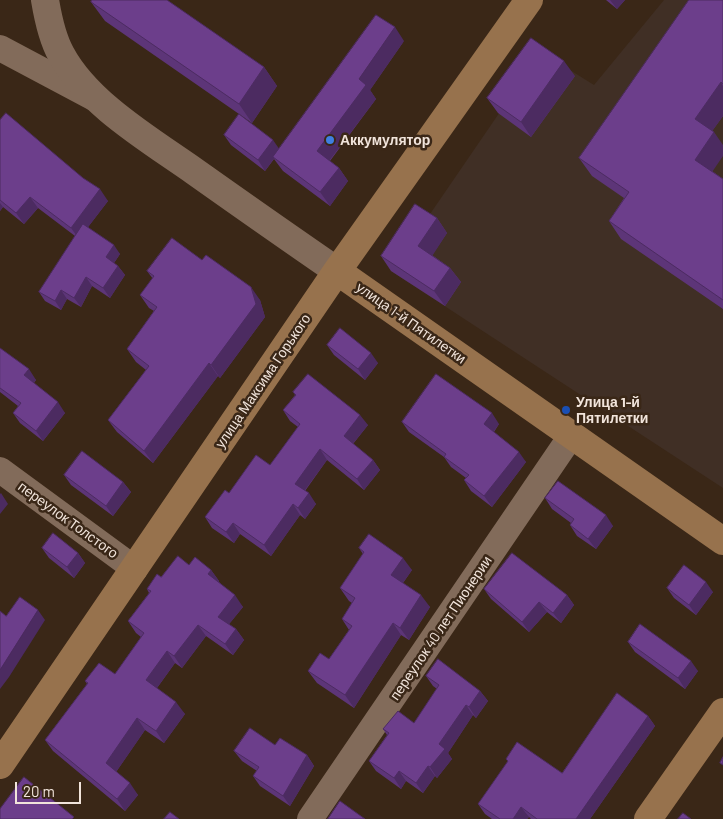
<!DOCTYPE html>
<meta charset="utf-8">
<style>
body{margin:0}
#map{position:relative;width:723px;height:819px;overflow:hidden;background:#3a2717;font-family:Barlow,sans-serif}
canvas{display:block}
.scale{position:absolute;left:15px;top:782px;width:66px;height:22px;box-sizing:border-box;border:2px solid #f1e4db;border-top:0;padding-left:6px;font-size:15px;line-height:18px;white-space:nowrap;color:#f1e4db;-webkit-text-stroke:4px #3a2717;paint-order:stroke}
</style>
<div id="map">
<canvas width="723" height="819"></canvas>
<div class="scale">20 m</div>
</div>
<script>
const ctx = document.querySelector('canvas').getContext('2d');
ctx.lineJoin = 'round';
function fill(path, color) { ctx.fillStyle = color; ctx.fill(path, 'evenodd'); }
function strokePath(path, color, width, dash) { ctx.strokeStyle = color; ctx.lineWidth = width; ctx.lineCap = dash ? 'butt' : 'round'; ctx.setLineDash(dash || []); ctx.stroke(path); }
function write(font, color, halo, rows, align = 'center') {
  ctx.font = font + ' Barlow,sans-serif'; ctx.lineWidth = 5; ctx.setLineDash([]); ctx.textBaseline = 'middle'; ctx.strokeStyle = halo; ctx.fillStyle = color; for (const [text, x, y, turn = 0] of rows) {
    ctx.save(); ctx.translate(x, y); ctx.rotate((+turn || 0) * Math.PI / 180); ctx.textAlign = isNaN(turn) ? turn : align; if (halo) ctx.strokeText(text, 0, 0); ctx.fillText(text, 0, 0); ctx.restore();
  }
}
fill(new Path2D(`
 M 664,0 L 723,0 L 723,488 L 391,271 L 541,52 L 594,85 Z`), '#402f25');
strokePath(new Path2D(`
 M 0,48 L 94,98
 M 0,470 L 135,569
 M 310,819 L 571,436`), '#826b5a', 26);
strokePath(new Path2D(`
 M 45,0 C 48,18 52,38 61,54 C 87,103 150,140 194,171 C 242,205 289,238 337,271`), '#826b5a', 28);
strokePath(new Path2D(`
 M 337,271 L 723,541
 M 0,765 L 337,271 L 529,0
 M 648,819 L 723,712`), '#97724d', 28);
fill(new Path2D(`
 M 606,0 L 625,0 L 617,9 Z
 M 723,0 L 723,116 L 712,131 L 712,171 L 723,179 L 723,309 L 621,239 L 609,221 L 624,198 L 592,176 L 579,158 Z
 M 91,2 L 264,67 L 277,86 L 252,123 L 105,21 Z
 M 404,41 L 370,90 L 376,99 L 330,161 L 339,168 L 348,181 L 330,206 L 283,171 L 274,159 L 265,171 L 231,145 L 224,135 L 279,149 Z
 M 575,76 L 531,137 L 498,113 L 487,98 Z
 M 0,120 L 108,201 L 88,227 L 120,254 L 114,263 L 118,266 L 125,275 L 110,298 L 92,286 L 81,307 L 67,299 L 61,310 L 45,301 L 39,292 L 75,236 L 38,208 L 24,224 L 3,207 L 0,211 Z
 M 437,218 L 447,233 L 432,255 L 450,268 L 461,282 L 445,306 L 391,271 L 381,256 Z
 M 202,260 L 260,300 L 265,317 L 220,378 L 218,376 L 153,463 L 117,432 L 108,420 L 146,370 L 136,362 L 127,349 L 154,311 L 149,308 L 140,295 L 153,279 L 147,271 Z
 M 327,345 L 378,363 L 365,380 L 334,355 Z
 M 0,348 L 36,380 L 34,383 L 65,413 L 43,441 L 20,423 L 13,413 L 18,406 L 0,392 Z
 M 293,392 L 368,425 L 353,444 L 373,460 L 380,470 L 364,490 L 327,460 L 305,491 L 316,504 L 305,519 L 300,515 L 271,556 L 240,534 L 234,543 L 212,528 L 205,517 L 229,493 L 270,465 L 298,427 L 290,421 L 283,410 L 295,395 Z
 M 402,422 L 499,424 L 494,432 L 526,462 L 492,507 L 471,491 L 464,480 L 466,478 L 451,467 L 444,457 L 409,432 Z
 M 64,475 L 123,482 L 131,492 L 113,516 L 71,485 Z
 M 545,498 L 613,526 L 596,549 L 577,536 L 570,525 L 571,523 L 552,509 Z
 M 42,548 L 78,553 L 85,563 L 74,578 L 49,558 Z
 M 359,548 L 412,570 L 403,583 L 430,607 L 409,640 L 401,635 L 354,708 L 317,683 L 308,671 L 329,659 L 349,630 L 342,619 L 352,603 L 349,601 L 340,588 L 363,554 Z
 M 189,565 L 211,570 L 219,581 L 219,582 L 243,607 L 229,624 L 236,629 L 244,640 L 233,655 L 206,636 L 182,668 L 175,663 L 157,688 L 185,714 L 164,743 L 145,730 L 116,772 L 138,795 L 125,811 L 53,751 L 45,740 L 87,684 L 85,681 L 115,674 L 141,637 L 136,633 L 128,621 L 149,593 L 147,589 L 161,577 Z
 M 667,588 L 713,592 L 696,615 L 674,598 Z
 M 484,589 L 567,595 L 574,605 L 561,623 L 547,612 L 529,632 L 491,599 Z
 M 628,642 L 698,671 L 685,689 L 635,652 Z
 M 426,676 L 480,691 L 488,701 L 476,718 L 473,715 L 448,753 L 452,759 L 437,778 L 435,776 L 423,793 L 406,781 L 401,789 L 376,771 L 369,761 L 387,735 L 383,729 L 414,723 L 437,689 L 433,686 Z
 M 648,716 L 655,726 L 590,819 L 531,819 L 529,817 L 527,819 L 492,819 L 485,814 L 478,804 L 508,762 L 506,759 L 562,773 Z
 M 275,745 L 307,755 L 314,766 L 290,806 L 260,786 L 253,776 L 257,771 L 242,761 L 234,751 Z`), '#5d3578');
fill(new Path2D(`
 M 610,0 L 625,0 L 617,9 Z
 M 395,27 L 404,41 L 370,90 L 376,99 L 326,165 L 317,151 L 359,79 Z
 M 564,61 L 575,76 L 531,137 L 521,122 Z
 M 264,67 L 277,86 L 252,123 L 239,104 Z
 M 721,82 L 723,86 L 723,116 L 708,137 L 695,119 Z
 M 714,132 L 723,145 L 723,156 L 708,178 L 695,160 Z
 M 273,140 L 280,150 L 265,171 L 258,160 Z
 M 339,168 L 348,181 L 330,206 L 320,192 Z
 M 100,189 L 108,201 L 79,239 L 71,228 Z
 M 30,197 L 38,208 L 24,224 L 16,213 Z
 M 0,203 L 3,207 L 0,211 Z
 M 437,218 L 447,233 L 429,261 L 418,246 Z
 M 114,245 L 120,254 L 112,266 L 106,257 Z
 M 118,266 L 125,275 L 110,298 L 103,288 Z
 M 450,268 L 461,282 L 445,306 L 434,291 Z
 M 86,277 L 92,286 L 81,307 L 74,298 Z
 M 251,287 L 260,300 L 265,317 L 220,378 L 211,365 Z
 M 61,290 L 67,299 L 61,310 L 55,301 Z
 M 371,353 L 378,363 L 365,380 L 358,369 Z
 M 209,363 L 218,376 L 153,463 L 144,451 Z
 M 29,369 L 36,380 L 32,385 L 24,375 Z
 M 58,402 L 65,413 L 43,441 L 36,431 Z
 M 492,413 L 499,424 L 491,435 L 484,424 Z
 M 360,415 L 368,425 L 351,446 L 344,436 Z
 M 320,449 L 327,460 L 302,494 L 295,484 Z
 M 519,452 L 526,462 L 492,507 L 484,496 Z
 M 373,460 L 380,470 L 364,490 L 357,479 Z
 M 123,482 L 131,492 L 113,516 L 106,506 Z
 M 1,493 L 8,504 L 0,514 L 0,494 Z
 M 309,493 L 316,504 L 305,519 L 298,508 Z
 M 293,504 L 300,515 L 271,556 L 264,545 Z
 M 606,515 L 613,526 L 596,549 L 588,539 Z
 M 233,523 L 240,534 L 234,543 L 226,532 Z
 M 78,553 L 85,563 L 74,578 L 67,567 Z
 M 403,558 L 412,570 L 400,587 L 391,575 Z
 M 211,570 L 219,581 L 216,586 L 208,574 Z
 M 706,582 L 713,592 L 696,615 L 689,605 Z
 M 235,595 L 243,607 L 226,628 L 218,617 Z
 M 421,595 L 430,607 L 409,640 L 400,628 Z
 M 567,595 L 574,605 L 561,623 L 553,613 Z
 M 539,602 L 547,612 L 529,632 L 522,622 Z
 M 38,610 L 45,620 L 9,677 L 0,689 L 0,670 Z
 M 393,623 L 401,635 L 354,708 L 345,695 Z
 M 198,625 L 206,636 L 182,668 L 174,656 Z
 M 236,629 L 244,640 L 233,655 L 225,644 Z
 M 167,651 L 175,663 L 154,692 L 146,680 Z
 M 691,661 L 698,671 L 685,689 L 678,678 Z
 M 480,691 L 488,701 L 476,718 L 469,707 Z
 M 176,702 L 185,714 L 164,743 L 156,731 Z
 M 466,705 L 473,715 L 448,753 L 452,759 L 437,778 L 430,767 L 439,744 Z
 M 648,716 L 655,726 L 590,819 L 576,819 Z
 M 137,718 L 145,730 L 114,775 L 106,763 Z
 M 307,755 L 314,766 L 290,806 L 283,796 Z
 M 428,766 L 435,776 L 423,793 L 416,783 Z
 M 399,771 L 406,781 L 401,789 L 394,778 Z
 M 130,783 L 138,795 L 125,811 L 117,799 Z
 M 521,807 L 529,817 L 527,819 L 513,819 Z`), '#4c2b61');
const building = new Path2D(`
 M 92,0 L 167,0 L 264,67 L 239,104 L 91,2 Z
 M 689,0 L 723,0 L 723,84 L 721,82 L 695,119 L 714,132 L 695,160 L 723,179 L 723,300 L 609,221 L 629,192 L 579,158 Z
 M 376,15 L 395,27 L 359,79 L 366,85 L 317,151 L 339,168 L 320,192 L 273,157 Z
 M 531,38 L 564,61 L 521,122 L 487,98 Z
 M 6,113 L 83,178 L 100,189 L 71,228 L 30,197 L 16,213 L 0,200 L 0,120 Z
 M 239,114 L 273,140 L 258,160 L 224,135 Z
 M 415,204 L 437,218 L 418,246 L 450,268 L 434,291 L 381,256 Z
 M 83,224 L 114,245 L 106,257 L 118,266 L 103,288 L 86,277 L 74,298 L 61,290 L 55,301 L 39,292 Z
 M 172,238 L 202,260 L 206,255 L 251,287 L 256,304 L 211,365 L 209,363 L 144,451 L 108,420 L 149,366 L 127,349 L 157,307 L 140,295 L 154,276 L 147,271 Z
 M 340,328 L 371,353 L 358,369 L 327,345 Z
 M 0,348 L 29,369 L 24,375 L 58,402 L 36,431 L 13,413 L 21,403 L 0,388 Z
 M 308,374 L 360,415 L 344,436 L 373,460 L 357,479 L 320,449 L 295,484 L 309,493 L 298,508 L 293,504 L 264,545 L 233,523 L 226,532 L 205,517 L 225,490 L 229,493 L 256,455 L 270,465 L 300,424 L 283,410 L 296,395 L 293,392 Z
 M 436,374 L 492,413 L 484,424 L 519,452 L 484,496 L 464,480 L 469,475 L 444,457 L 446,454 L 402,422 Z
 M 82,451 L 123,482 L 106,506 L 64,475 Z
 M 558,481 L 606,515 L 588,539 L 570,525 L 574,519 L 545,498 Z
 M 53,533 L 78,553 L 67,567 L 42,548 Z
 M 369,534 L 403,558 L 391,575 L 421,595 L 400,628 L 393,623 L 345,695 L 308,671 L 320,653 L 329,659 L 352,626 L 342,619 L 355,598 L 340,588 L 364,552 L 359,548 Z
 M 512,553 L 567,595 L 553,613 L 539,602 L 522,622 L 484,589 Z
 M 178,556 L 189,565 L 195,557 L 211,570 L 208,574 L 235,595 L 218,617 L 236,629 L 225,644 L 198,625 L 174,656 L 167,651 L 146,680 L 176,702 L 156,731 L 137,718 L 106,763 L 130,783 L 117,799 L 45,740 L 88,683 L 85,681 L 99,663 L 115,674 L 144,633 L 128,621 L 151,591 L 147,589 L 157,574 L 161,577 Z
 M 684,565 L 706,582 L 689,605 L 667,588 Z
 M 20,597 L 38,610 L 0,670 L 0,611 L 6,616 Z
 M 640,624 L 691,661 L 678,678 L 628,642 Z
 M 438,659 L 480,691 L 469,707 L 466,705 L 439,744 L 445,749 L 430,767 L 428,766 L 416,783 L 399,771 L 394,778 L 369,761 L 389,733 L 383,729 L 398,711 L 414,723 L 439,685 L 426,676 Z
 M 617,693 L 648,716 L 576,819 L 537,819 L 521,807 L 513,819 L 500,819 L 478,804 L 508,761 L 506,759 L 517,742 L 562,773 Z
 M 250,728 L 275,745 L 280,738 L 307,755 L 283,796 L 253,776 L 259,767 L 234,751 Z
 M 723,757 L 723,765 L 720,763 Z
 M 24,777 L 74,817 L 72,819 L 0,819 L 0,809 Z
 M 340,801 L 365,819 L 328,819 Z
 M 170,812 L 179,819 L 164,819 Z
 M 683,813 L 691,819 L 678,819 Z`);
fill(building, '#6c3e8b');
strokePath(building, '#4c2b61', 1);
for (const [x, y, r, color] of [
 [330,140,5,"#3f7fe0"],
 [566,410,5,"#1a4fb4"]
]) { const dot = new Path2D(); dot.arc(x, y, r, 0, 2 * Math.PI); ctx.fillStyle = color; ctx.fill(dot); strokePath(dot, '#3a2717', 2); }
write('bold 14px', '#f1e4db', '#3a2717', [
 ["Аккумулятор",340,140],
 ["Улица 1-й",576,402],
 ["Пятилетки",576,418]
], 'left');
write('14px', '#f1e4db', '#3a2717', [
 ["улица 1-й Пятилетки",411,323,35],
 ["улица Максима Горького",263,381,-56],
 ["переулок Толстого",68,520,36],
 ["переулок 40 лет Пионерии",441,628,-56]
]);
</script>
